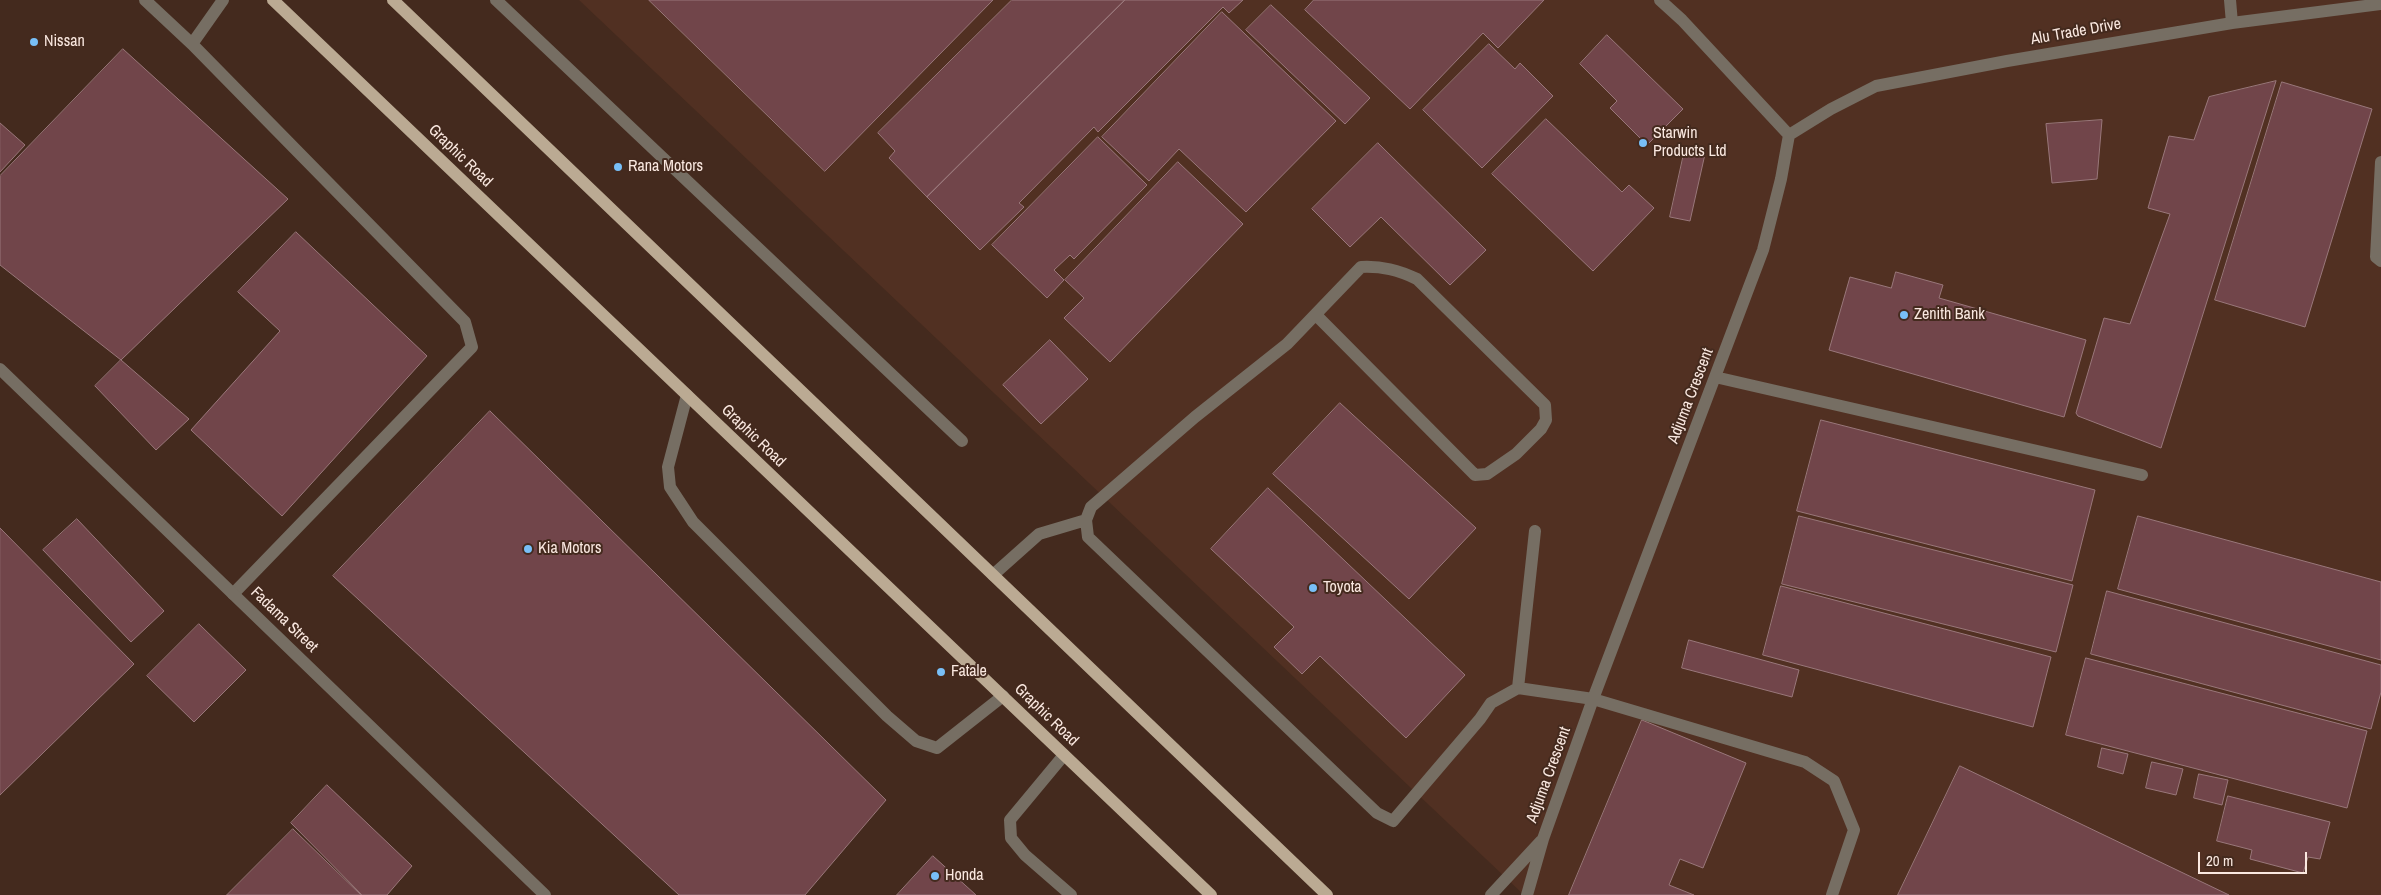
<!DOCTYPE html>
<style>
body{margin:0}
#map{position:relative;width:2381px;height:895px;overflow:hidden;background:#442a1e;font-family:"Archivo Narrow",sans-serif}
canvas{display:block}
.scale{position:absolute;left:2198px;top:852px;width:109px;height:22px;box-sizing:border-box;border:2px solid #fae8e0;border-top:0;padding-left:6px;font-size:15px;line-height:18px;white-space:nowrap;color:#fae8e0;-webkit-text-stroke:4px #442a1e;paint-order:stroke}
</style>
<div id="map">
<canvas width="2381" height="895"></canvas>
<div class="scale">20 m</div>
</div>
<script>
const ctx = document.querySelector('canvas').getContext('2d');
ctx.lineJoin = 'round';
function fill(path, color) { ctx.fillStyle = color; ctx.fill(path, 'evenodd'); }
function strokePath(path, color, width, dash) { ctx.strokeStyle = color; ctx.lineWidth = width; ctx.lineCap = dash ? 'butt' : 'round'; ctx.setLineDash(dash || []); ctx.stroke(path); }
function write(font, color, halo, rows, align = 'center') {
  ctx.font = font + ' "Archivo Narrow",sans-serif'; ctx.lineWidth = 4; ctx.setLineDash([]); ctx.textBaseline = 'middle'; ctx.strokeStyle = halo; ctx.fillStyle = color; for (const [text, x, y, turn = 0] of rows) {
    ctx.save(); ctx.translate(x, y); ctx.rotate((+turn || 0) * Math.PI / 180); ctx.textAlign = isNaN(turn) ? turn : align; if (halo) ctx.strokeText(text, 0, 0); ctx.fillText(text, 0, 0); ctx.restore();
  }
}
fill(new Path2D(`
 M 579,0 L 2381,0 L 2381,895 L 1524,895 Z`), '#513022');
const building = new Path2D(`
 M 649,0 L 993,0 L 825,171 Z
 M 1012,0 L 1125,0 L 927,197 L 889,158 L 895,151 L 878,133 Z
 M 1125,0 L 1243,0 L 1229,13 L 1223,7 L 1098,132 L 1094,127 L 1019,203 L 1024,207 L 980,250 L 927,197 Z
 M 1314,0 L 1544,0 L 1498,48 L 1483,33 L 1410,109 L 1305,10 Z
 M 1271,5 L 1370,98 L 1345,124 L 1246,30 Z
 M 1222,12 L 1336,121 L 1246,212 L 1179,149 L 1149,181 L 1102,137 Z
 M 1607,35 L 1683,109 L 1647,145 L 1610,108 L 1617,101 L 1580,64 Z
 M 1489,44 L 1515,69 L 1520,63 L 1553,96 L 1482,168 L 1423,110 Z
 M 123,49 L 288,199 L 121,360 L 0,265 L 0,176 Z
 M 2276,81 L 2161,448 L 2078,416 L 2076,413 L 2104,318 L 2130,324 L 2170,214 L 2148,208 L 2169,136 L 2194,140 L 2209,97 Z
 M 2282,82 L 2372,109 L 2305,327 L 2215,300 Z
 M 1546,119 L 1622,192 L 1629,185 L 1654,208 L 1593,271 L 1492,174 Z
 M 2102,120 L 2097,179 L 2052,183 L 2046,124 Z
 M 0,123 L 25,145 L 0,172 Z
 M 1098,137 L 1147,185 L 1074,259 L 1070,255 L 1054,270 L 1064,280 L 1047,298 L 992,245 Z
 M 1378,143 L 1486,250 L 1450,285 L 1381,217 L 1350,247 L 1312,209 Z
 M 1685,149 L 1705,154 L 1690,221 L 1670,217 Z
 M 1178,162 L 1243,224 L 1110,362 L 1064,318 L 1084,298 L 1065,280 Z
 M 296,232 L 427,356 L 282,516 L 191,430 L 280,331 L 238,292 Z
 M 1896,272 L 1943,285 L 1939,298 L 2086,340 L 2064,417 L 1829,350 L 1850,277 L 1891,288 Z
 M 1050,340 L 1088,379 L 1041,424 L 1003,385 Z
 M 121,360 L 189,419 L 156,450 L 95,386 Z
 M 1340,403 L 1476,528 L 1409,599 L 1273,474 Z
 M 490,411 L 886,800 L 805,895 L 679,895 L 333,576 Z
 M 1821,420 L 2095,490 L 2072,581 L 1797,511 Z
 M 1268,488 L 1465,675 L 1406,738 L 1320,656 L 1302,674 L 1274,647 L 1294,627 L 1211,549 Z
 M 1799,516 L 2073,585 L 2056,652 L 1782,584 Z
 M 2138,516 L 2381,582 L 2381,660 L 2118,589 Z
 M 77,519 L 164,611 L 131,642 L 43,550 Z
 M 0,528 L 134,664 L 0,795 Z
 M 1781,586 L 2051,657 L 2033,727 L 1763,655 Z
 M 2107,591 L 2381,665 L 2381,692 L 2371,729 L 2091,654 Z
 M 199,624 L 246,670 L 194,722 L 147,676 Z
 M 1689,640 L 1799,670 L 1792,697 L 1682,668 Z
 M 2086,658 L 2367,731 L 2347,808 L 2066,735 Z
 M 1642,720 L 1746,763 L 1703,868 L 1680,859 L 1669,885 L 1694,895 L 1569,895 Z
 M 2102,748 L 2128,754 L 2123,774 L 2098,767 Z
 M 2152,762 L 2183,769 L 2176,795 L 2146,788 Z
 M 1960,766 L 2229,895 L 1898,895 Z
 M 2199,774 L 2228,780 L 2222,805 L 2194,798 Z
 M 327,785 L 412,866 L 387,895 L 362,895 L 291,823 Z
 M 2228,796 L 2330,822 L 2320,859 L 2308,857 L 2303,873 L 2250,859 L 2252,850 L 2217,841 Z
 M 293,829 L 361,895 L 227,895 Z
 M 933,856 L 976,895 L 897,895 Z`);
fill(building, '#71454a');
strokePath(building, '#99777a', 1);
strokePath(new Path2D(`
 M 145,0 L 192,44 L 465,322 L 472,347 L 233,594
 M 496,0 L 962,441
 M 1660,0 L 1682,20 L 1789,135
 M 2230,0 L 2232,23
 M 192,44 L 223,0
 M 1789,135 L 1831,109 L 1876,86 L 2007,61 L 2232,23 L 2381,4
 M 2381,162 L 2376,257 L 2381,261
 M 1316,315 L 1475,475 L 1487,474 L 1516,454 L 1541,429 L 1546,420 L 1545,405 L 1417,279 C 1398,270 1382,266 1361,267 L 1287,344 L 1195,417 L 1091,507 L 1086,520 L 1088,537 L 1377,813 L 1393,821 L 1480,719 L 1491,703 L 1518,688 L 1593,699 L 1805,762 L 1834,781 L 1854,830 L 1832,895
 M 1715,377 L 2142,475
 M 687,395 L 668,467 L 670,487 L 693,522 L 887,716 L 916,741 L 937,748 L 1003,696
 M 993,575 L 1039,534 L 1086,520
 M 1518,688 L 1535,531
 M 1064,755 L 1010,820 L 1011,838 L 1025,855 L 1071,895
 M 1491,895 L 1541,841
 M 1527,895 L 1543,839 L 1593,699 L 1763,250 L 1781,179 L 1789,135`), '#766e63', 12);
strokePath(new Path2D(`
 M 0,369 L 545,895`), '#766e63', 12);
strokePath(new Path2D(`
 M 273,0 L 1211,895
 M 393,0 L 1327,895`), '#bbaa93', 12);
for (const [x, y, r, color] of [
 [34,42,5,"#78bff7"],
 [1643,143,5,"#78bff7"],
 [618,167,5,"#78bff7"],
 [1904,315,5,"#78bff7"],
 [528,549,5,"#78bff7"],
 [1313,588,5,"#78bff7"],
 [941,672,5,"#78bff7"],
 [935,876,5,"#78bff7"]
]) { const dot = new Path2D(); dot.arc(x, y, r, 0, 2 * Math.PI); ctx.fillStyle = color; ctx.fill(dot); strokePath(dot, '#442a1e', 2); }
write('16px', '#fae8e0', '#442a1e', [
 ["Alu Trade Drive",2076,32,-10],
 ["Graphic Road",460,156,44],
 ["Adjuma Crescent",1691,396,-69],
 ["Graphic Road",753,436,44],
 ["Fadama Street",284,620,44],
 ["Graphic Road",1046,715,44],
 ["Adjuma Crescent",1549,775,-70]
]);
write('16px', '#fae8e0', '#442a1e', [
 ["Nissan",44,42],
 ["Starwin",1653,134],
 ["Products Ltd",1653,152],
 ["Rana Motors",628,167],
 ["Zenith Bank",1914,315],
 ["Kia Motors",538,549],
 ["Toyota",1323,588],
 ["Fatale",951,672],
 ["Honda",945,876]
], 'left');
</script>
